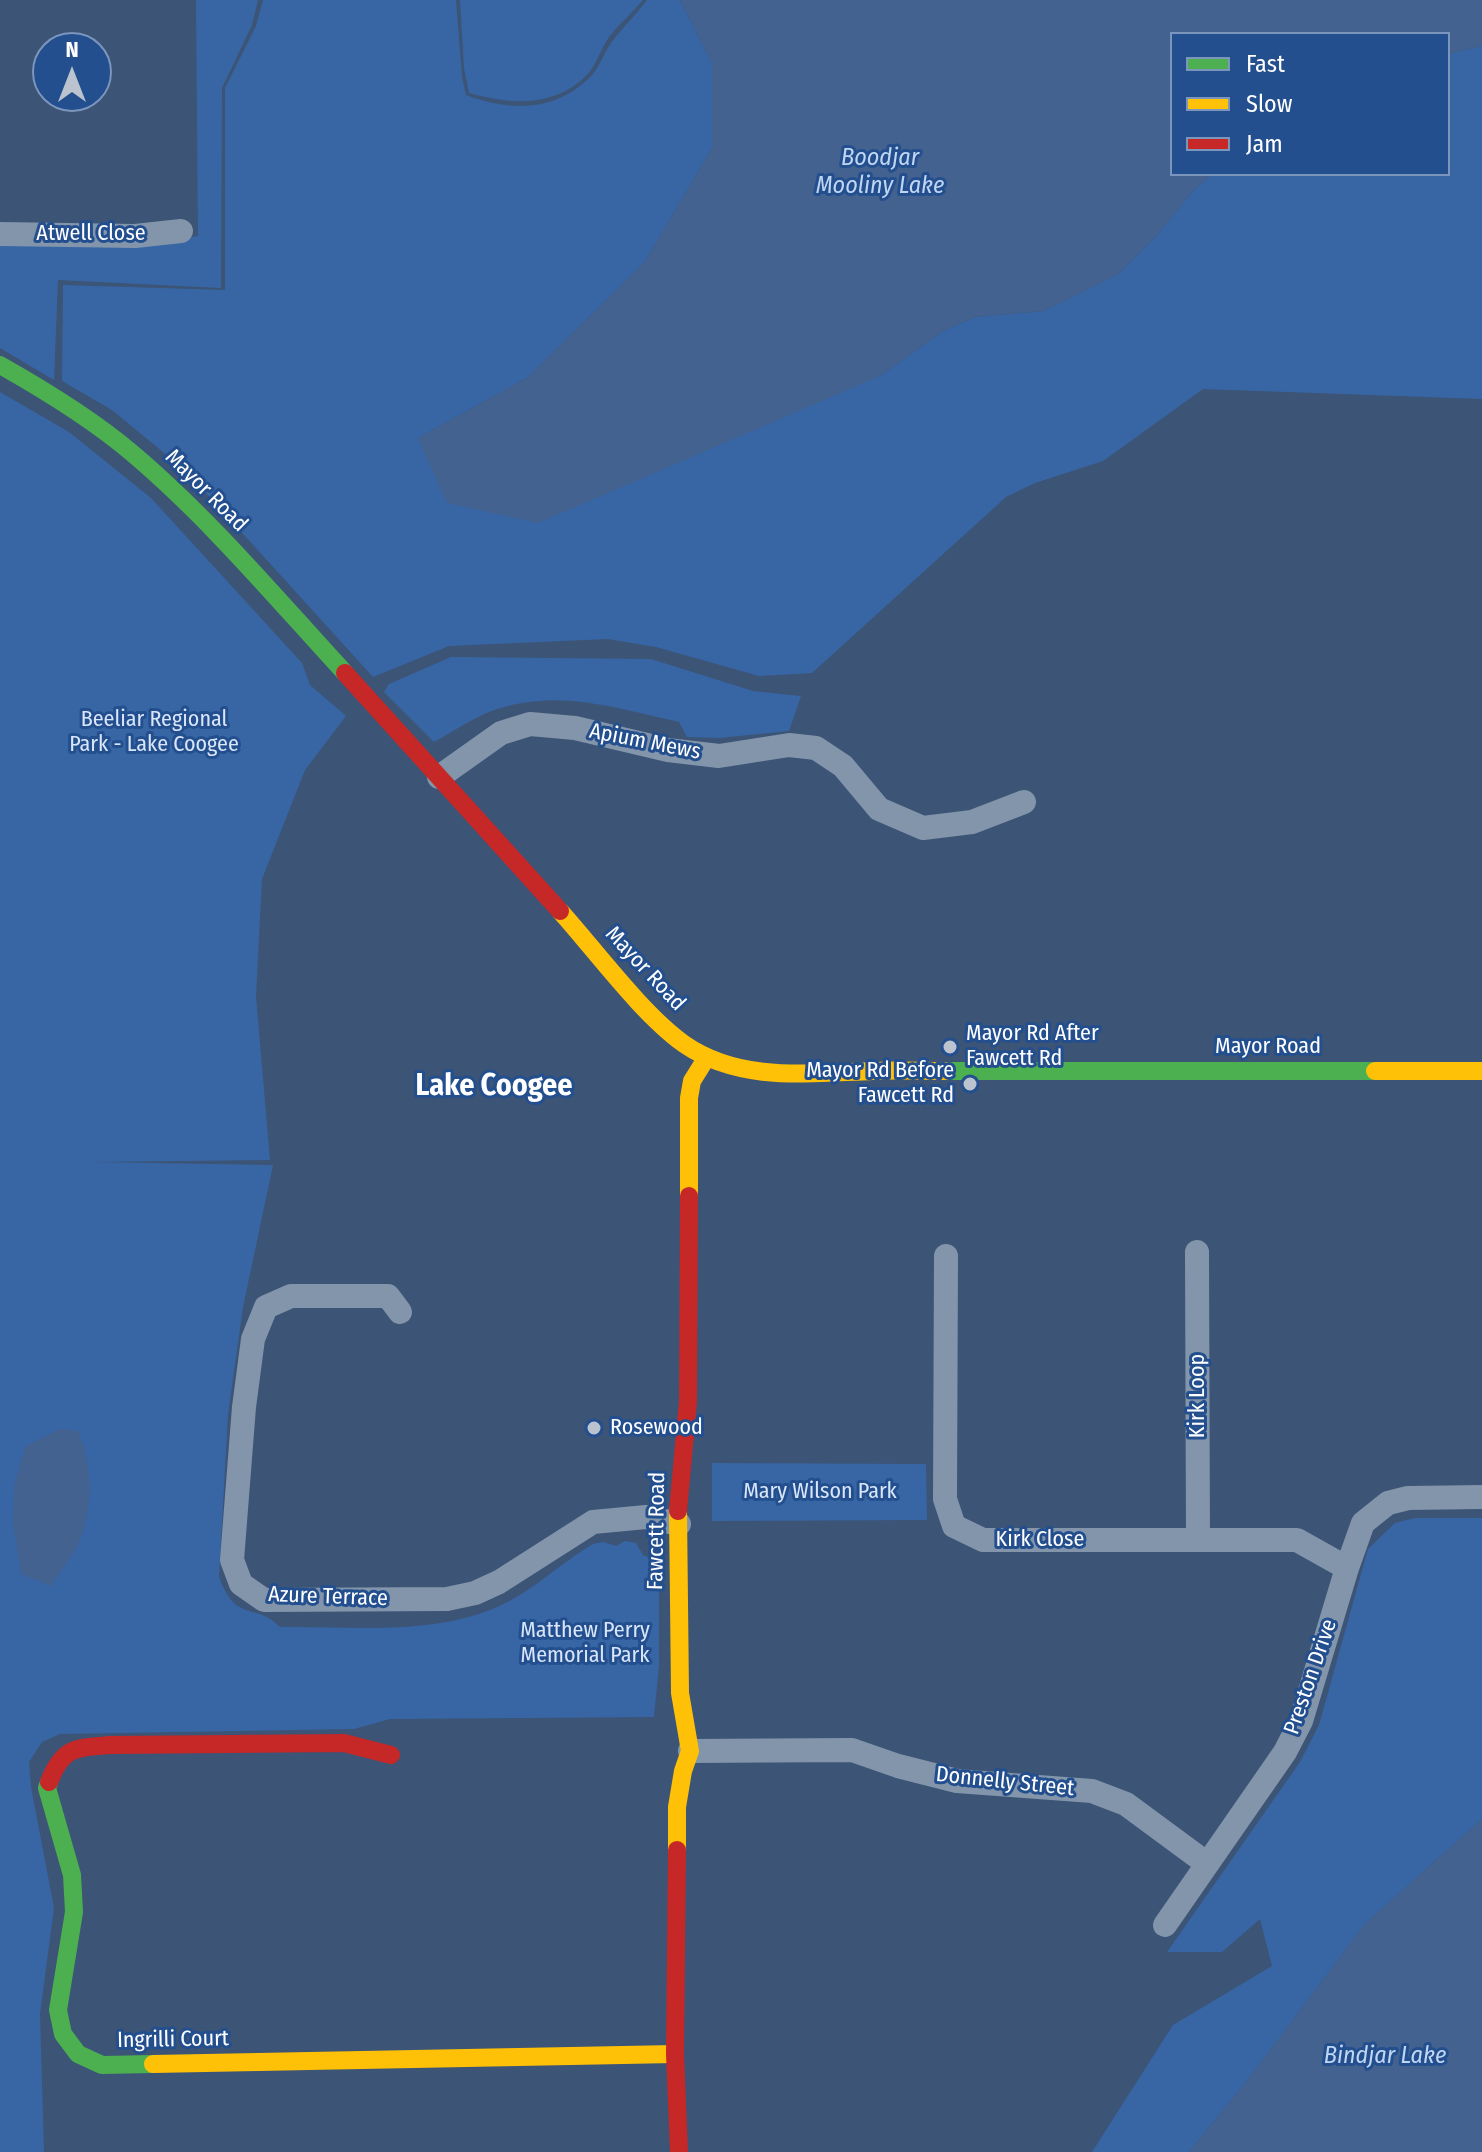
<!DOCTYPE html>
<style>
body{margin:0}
#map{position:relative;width:1482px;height:2152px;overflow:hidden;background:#3c5476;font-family:"Fira Sans Condensed",sans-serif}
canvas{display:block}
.legend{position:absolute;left:1170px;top:32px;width:280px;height:144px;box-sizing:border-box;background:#234f8f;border:2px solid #7b95bc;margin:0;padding:10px 14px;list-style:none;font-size:24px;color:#fff}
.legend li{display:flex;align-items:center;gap:16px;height:40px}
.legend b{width:40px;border:2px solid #7b95bc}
.north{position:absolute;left:32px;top:32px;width:80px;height:80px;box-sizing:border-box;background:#234f8f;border:2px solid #7b95bc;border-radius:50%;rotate:0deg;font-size:22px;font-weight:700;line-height:32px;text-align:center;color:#fff}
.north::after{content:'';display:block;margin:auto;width:28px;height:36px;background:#bbc3cf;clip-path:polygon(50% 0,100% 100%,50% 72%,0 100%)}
</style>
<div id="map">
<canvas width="1482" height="2152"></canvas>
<ul class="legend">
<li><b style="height:10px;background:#4caf50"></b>Fast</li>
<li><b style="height:10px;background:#ffc107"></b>Slow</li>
<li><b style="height:10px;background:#c62828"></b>Jam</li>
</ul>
<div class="north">N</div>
</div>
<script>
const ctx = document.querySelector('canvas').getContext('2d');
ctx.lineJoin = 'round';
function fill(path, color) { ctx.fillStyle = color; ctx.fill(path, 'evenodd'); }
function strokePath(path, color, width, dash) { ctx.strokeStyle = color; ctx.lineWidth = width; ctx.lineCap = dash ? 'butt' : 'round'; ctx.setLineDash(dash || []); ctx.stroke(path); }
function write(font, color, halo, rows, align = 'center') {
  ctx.font = font + ' "Fira Sans Condensed",sans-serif'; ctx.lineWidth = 6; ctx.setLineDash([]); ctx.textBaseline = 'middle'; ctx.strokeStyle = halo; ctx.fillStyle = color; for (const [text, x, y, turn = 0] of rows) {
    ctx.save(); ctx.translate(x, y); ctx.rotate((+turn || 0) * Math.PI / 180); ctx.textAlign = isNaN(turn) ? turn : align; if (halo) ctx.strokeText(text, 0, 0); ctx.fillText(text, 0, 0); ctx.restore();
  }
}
fill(new Path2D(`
 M 196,0 L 258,0 L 252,25 L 222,88 L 221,288 L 58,280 L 54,380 L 0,348 L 0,244 L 134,246 L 198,236 Z
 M 263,0 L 456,0 L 462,77 L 466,95 C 511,112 557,112 592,75 C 600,66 604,53 611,43 C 622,28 636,15 647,0 L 680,0 L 712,63 L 712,148 L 645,262 L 527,378 L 418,438 L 880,376 L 943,331 L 975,317 L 1044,311 L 1118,274 L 1155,237 L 1193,191 L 1212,174 L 1448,174 L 1448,54 L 1482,46 L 1482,399 L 1203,389 L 1103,461 L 1035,483 L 1006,497 L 812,673 L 759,676 L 656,647 L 608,639 L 449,646 L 373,677 L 186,471 L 112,410 L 62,381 L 63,285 L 225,290 L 225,88 L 256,26 Z
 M 460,0 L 643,0 C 632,13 619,24 609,37 C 602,47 598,60 591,70 C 560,108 511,105 469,93 L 464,68 Z
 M 0,392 L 69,432 L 151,498 L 302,663 L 310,685 L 346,716 L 305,770 L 262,879 L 256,996 L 270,1160 L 92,1162 L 273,1165 L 243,1307 L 228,1415 L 219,1577 C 237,1625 255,1601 280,1627 C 351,1626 428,1636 495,1608 C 531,1593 559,1564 593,1544 L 603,1542 L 616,1546 L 625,1541 L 636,1543 L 643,1555 L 659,1563 L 659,1665 L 654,1717 L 390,1719 L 354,1729 L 60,1734 L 42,1742 L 29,1762 L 31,1787 L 54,1908 L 40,2014 L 44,2152 L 0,2152 Z
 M 451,657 L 651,659 L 753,691 L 801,696 L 789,731 L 719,738 L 687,737 L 679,722 C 613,708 556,687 489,712 C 470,720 452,732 434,742 L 384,692 L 389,684 Z
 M 712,1463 L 926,1464 L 927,1520 L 712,1521 Z
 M 1415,1518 L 1482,1518 L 1482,1819 L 1365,1924 L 1247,2081 L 1189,2152 L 1092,2152 L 1173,2025 L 1272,1966 L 1260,1919 L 1222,1952 L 1167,1952 L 1300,1762 L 1319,1725 L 1368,1549 L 1395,1523 Z`), '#3866a5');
fill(new Path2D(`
 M 680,0 L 1482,0 L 1482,46 L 1448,54 L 1448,34 L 1172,34 L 1172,174 L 1212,174 L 1193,191 L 1155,237 L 1118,274 L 1044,311 L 975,317 L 943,331 L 880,376 L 538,523 L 447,503 L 418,438 L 527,378 L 645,262 L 712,148 L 712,63 Z
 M 60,1429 L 78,1431 C 92,1462 93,1505 81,1537 C 75,1554 60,1571 51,1586 L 21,1574 L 13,1523 L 14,1487 L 25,1447 Z
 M 1482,1819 L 1482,2152 L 1189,2152 L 1247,2081 L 1365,1924 Z`), '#43628f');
strokePath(new Path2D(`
 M 0,234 L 135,236 L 181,231
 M 439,777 L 501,733 L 530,724 L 575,728 L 668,750 L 719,756 L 789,745 L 816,748 L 843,766 L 879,809 L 923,828 L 972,822 L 1024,802
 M 1197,1252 L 1198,1540
 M 946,1256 L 945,1499 L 954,1526 L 983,1540 L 1297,1540 L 1347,1568
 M 400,1312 L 388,1296 L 291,1296 L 266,1307 L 253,1339 L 244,1407 L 232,1560 L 241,1584 L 264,1600 L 447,1599 L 475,1593 L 499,1582 L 593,1522 L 646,1517 L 679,1524
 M 690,1751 L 852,1750 L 898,1766 L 957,1781 L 1092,1791 L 1126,1804 L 1206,1863
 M 1165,1925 L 1285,1752 L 1301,1721 L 1347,1568 L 1363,1523 L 1388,1503 L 1408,1498 L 1482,1497`), '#8395aa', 24);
strokePath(new Path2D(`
 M 0,365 C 46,391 92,419 132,453 C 210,519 276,598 345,673
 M 946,1071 L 1375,1071
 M 49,1782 L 47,1788 L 72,1875 L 74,1912 L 58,2010 L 63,2034 L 78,2054 L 102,2065 L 153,2064`), '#4caf50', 18);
strokePath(new Path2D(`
 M 560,911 C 596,951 641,1013 684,1044 C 740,1083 810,1073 873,1071 C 897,1070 922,1071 946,1071
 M 1375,1071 L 1482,1071
 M 689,1196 L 689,1098 L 692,1081 L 707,1057
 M 677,1850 L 677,1807 L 683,1771 L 690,1751 L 680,1693 L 678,1511
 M 153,2064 L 675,2054`), '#ffc107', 18);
strokePath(new Path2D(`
 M 345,673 L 560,911
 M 678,1511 L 688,1401 L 689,1196
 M 49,1782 C 63,1746 76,1748 111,1745 L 344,1743 L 391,1755
 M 677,1850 L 675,2054 L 679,2152`), '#c62828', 18);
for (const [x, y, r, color] of [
 [950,1047,8,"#bbc3cf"],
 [970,1084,8,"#bbc3cf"],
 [594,1428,8,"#bbc3cf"]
]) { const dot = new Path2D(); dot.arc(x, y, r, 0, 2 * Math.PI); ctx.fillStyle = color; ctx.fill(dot); strokePath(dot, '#234f8f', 3); }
write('22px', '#fff', '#234f8f', [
 ["Atwell Close",91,234],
 ["Mayor Road",206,491,45],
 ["Apium Mews",645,742,11],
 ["Mayor Road",645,969,47],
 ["Mayor Road",1268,1047],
 ["Kirk Loop",1198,1396,-90],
 ["Fawcett Road",657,1531,-89],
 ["Kirk Close",1040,1540],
 ["Azure Terrace",328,1597,2],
 ["Preston Drive",1311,1677,-71],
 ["Donnelly Street",1005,1782,6],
 ["Ingrilli Court",173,2040,-1]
]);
write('22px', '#d9e6f9', '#234f8f', [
 ["Beeliar Regional",154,720],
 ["Park - Lake Coogee",154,745],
 ["Mary Wilson Park",820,1492],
 ["Matthew Perry",585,1631],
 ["Memorial Park",585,1656]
]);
write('22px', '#fff', '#234f8f', [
 ["Mayor Rd After",966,1034],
 ["Fawcett Rd",966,1059],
 ["Mayor Rd Before",954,1071,"right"],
 ["Fawcett Rd",954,1096,"right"],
 ["Rosewood",610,1428]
], 'left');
write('italic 24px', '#c0d6f3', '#234f8f', [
 ["Boodjar",880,158],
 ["Mooliny Lake",880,186],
 ["Bindjar Lake",1385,2056]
]);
write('bold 30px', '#fff', '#234f8f', [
 ["Lake Coogee",494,1087]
]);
</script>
